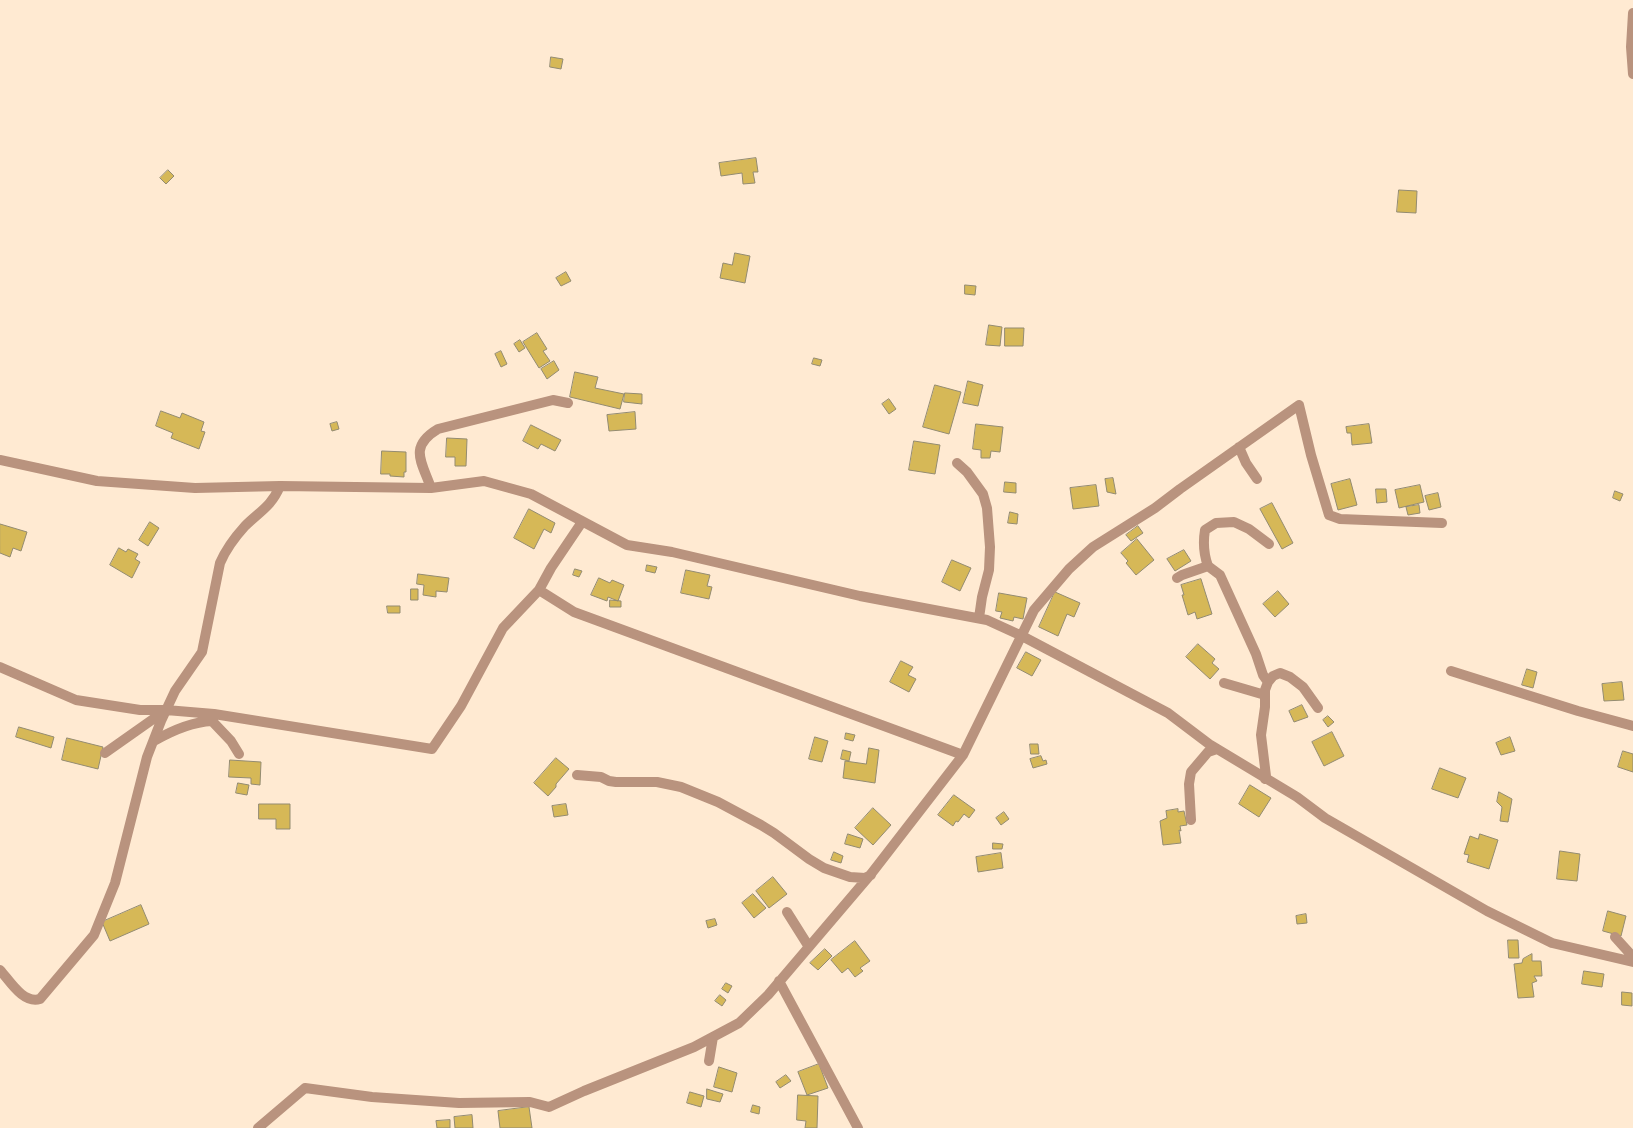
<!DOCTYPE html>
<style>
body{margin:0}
canvas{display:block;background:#ffead2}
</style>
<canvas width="1633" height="1128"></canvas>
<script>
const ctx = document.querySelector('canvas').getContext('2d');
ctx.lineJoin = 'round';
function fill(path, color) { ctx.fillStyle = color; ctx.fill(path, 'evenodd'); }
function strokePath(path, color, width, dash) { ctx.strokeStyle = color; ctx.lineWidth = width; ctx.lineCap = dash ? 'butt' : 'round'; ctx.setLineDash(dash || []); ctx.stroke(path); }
const building = new Path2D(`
 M 551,57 L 563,59 L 561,69 L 550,67 Z
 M 756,158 L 758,172 L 753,172 L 755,183 L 743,184 L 742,173 L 721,176 L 719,163 Z
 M 168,170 L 174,176 L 166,184 L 160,178 Z
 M 1399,190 L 1417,191 L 1416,213 L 1397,212 Z
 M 735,253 L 750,256 L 745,283 L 720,278 L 723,263 L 732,265 Z
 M 566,272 L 571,281 L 561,286 L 556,278 Z
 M 965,285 L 976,286 L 975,295 L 965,294 Z
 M 989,325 L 1002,327 L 1000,346 L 986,345 Z
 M 1005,328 L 1024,328 L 1023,346 L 1005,346 Z
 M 537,333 L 547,349 L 543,351 L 550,361 L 539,368 L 523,342 Z
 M 520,340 L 525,348 L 519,352 L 514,344 Z
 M 501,351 L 507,364 L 501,367 L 495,354 Z
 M 814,358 L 822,360 L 820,366 L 812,364 Z
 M 554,361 L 559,370 L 547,379 L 541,369 Z
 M 575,372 L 598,377 L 595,388 L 624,394 L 620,409 L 570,397 Z
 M 968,381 L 983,385 L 978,406 L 963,403 Z
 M 935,385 L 961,392 L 949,434 L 923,427 Z
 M 625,393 L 642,394 L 642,404 L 624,402 Z
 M 889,399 L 896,409 L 889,414 L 882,404 Z
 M 161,411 L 180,418 L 182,413 L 204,422 L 201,431 L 205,432 L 199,449 L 171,438 L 173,433 L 156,426 Z
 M 635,412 L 636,429 L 609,431 L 607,415 Z
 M 337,422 L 339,429 L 332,431 L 330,424 Z
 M 976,424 L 1003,427 L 1000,452 L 991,451 L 990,458 L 981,458 L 981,450 L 973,449 Z
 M 1369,424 L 1372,443 L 1352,445 L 1351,433 L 1347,433 L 1346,427 Z
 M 531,425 L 561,440 L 555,451 L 541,444 L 538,449 L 523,441 Z
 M 447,438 L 467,439 L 466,466 L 455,466 L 455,457 L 446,457 Z
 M 914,441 L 940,445 L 935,474 L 909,470 Z
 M 382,451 L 406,452 L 406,472 L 404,472 L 404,477 L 390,476 L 390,474 L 381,474 Z
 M 1113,478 L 1116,494 L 1107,492 L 1105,479 Z
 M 1350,479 L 1357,505 L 1338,510 L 1331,484 Z
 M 1005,482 L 1016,483 L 1016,493 L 1004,492 Z
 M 1096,485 L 1099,506 L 1073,509 L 1070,488 Z
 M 1420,485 L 1424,502 L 1399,508 L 1395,490 Z
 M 1376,489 L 1386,489 L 1387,502 L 1377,503 Z
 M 1615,491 L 1623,494 L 1620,501 L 1613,498 Z
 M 1438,493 L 1441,507 L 1429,510 L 1425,496 Z
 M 1272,503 L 1293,543 L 1282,549 L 1260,509 Z
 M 1419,505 L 1420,513 L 1408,515 L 1406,507 Z
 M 529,509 L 555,523 L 551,533 L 544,529 L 534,549 L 514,538 Z
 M 1010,512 L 1018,514 L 1017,524 L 1008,523 Z
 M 150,522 L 159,528 L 148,546 L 139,540 Z
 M 0,524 L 27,532 L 21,551 L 13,548 L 10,557 L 0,553 Z
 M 1138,526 L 1143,533 L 1131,541 L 1126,535 Z
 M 1137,539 L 1154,560 L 1136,575 L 1126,563 L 1128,561 L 1121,553 Z
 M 119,548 L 126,552 L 128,549 L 138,554 L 135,559 L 140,562 L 132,578 L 110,565 Z
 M 1184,550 L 1191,561 L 1175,571 L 1167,559 Z
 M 952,560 L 971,568 L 960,591 L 942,582 Z
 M 647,565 L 657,567 L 655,573 L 646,571 Z
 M 575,569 L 582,571 L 579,577 L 573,575 Z
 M 686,570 L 710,575 L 707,586 L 712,587 L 709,599 L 681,593 Z
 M 418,574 L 449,578 L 447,592 L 436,591 L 436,597 L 423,595 L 424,585 L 417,584 Z
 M 599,578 L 610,583 L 612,580 L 624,585 L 618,601 L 608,597 L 607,601 L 591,595 Z
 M 1201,579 L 1212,614 L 1197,619 L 1195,612 L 1188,615 L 1182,595 L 1184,595 L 1181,585 Z
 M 411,589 L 418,589 L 418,600 L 411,600 Z
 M 1278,591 L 1289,604 L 1275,617 L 1263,604 Z
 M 1055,592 L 1080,603 L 1074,617 L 1067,614 L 1058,636 L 1039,627 Z
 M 999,593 L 1027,598 L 1023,619 L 1014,617 L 1013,621 L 1000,618 L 1002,612 L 996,611 Z
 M 610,600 L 621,601 L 621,607 L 610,607 Z
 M 387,606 L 400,606 L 400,613 L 388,613 Z
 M 1198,644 L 1215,659 L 1212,663 L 1219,669 L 1210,679 L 1186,657 Z
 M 1026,652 L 1041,660 L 1032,676 L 1017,668 Z
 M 901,661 L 913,667 L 908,675 L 916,679 L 909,692 L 890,682 Z
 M 1527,669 L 1537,672 L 1533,688 L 1522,685 Z
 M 1622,682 L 1624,700 L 1604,701 L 1602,684 Z
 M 1302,705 L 1308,717 L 1294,722 L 1289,711 Z
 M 1328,716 L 1334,722 L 1328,727 L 1323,720 Z
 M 19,727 L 54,737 L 51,748 L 16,737 Z
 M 1332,732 L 1344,756 L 1324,766 L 1312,742 Z
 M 846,733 L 855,735 L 853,741 L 845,739 Z
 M 815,737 L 828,741 L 822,762 L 809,759 Z
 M 1510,737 L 1515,751 L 1501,755 L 1496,743 Z
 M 67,738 L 103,747 L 98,769 L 62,760 Z
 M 1030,744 L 1038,744 L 1039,754 L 1031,754 Z
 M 869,748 L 879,750 L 875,783 L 843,778 L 845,761 L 866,764 Z
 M 843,750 L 851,752 L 849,761 L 841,759 Z
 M 1623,751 L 1633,754 L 1633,772 L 1618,767 Z
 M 1041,756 L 1043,761 L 1046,760 L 1047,764 L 1033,768 L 1030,759 Z
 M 556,758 L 569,769 L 556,784 L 556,787 L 548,796 L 534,783 Z
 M 230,760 L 261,762 L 260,785 L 251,784 L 251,778 L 229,777 Z
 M 1440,768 L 1466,778 L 1458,798 L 1432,789 Z
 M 238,783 L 249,785 L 247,795 L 236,793 Z
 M 1250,785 L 1271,798 L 1259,817 L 1239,804 Z
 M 1499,792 L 1512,799 L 1508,822 L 1500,821 L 1502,807 L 1497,802 Z
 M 954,795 L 975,810 L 969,818 L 964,814 L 958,822 L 956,821 L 953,826 L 938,815 Z
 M 259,804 L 290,804 L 290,829 L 276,829 L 276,819 L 259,819 Z
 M 566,804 L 568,815 L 554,817 L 552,806 Z
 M 873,808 L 891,825 L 873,845 L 855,828 Z
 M 1178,809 L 1178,812 L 1184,811 L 1187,825 L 1180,826 L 1181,831 L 1179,830 L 1181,843 L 1163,845 L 1160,821 L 1167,818 L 1166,811 Z
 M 1004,812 L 1009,819 L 1001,825 L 996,818 Z
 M 848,834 L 863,839 L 860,848 L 845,844 Z
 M 1480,834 L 1498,840 L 1489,869 L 1467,862 L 1469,855 L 1464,854 L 1470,836 L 1478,839 Z
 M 993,843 L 1003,844 L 1002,849 L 993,849 Z
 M 1560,851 L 1580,854 L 1577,881 L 1557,879 Z
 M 834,852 L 843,856 L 841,863 L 831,860 Z
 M 1001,853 L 1003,868 L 978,872 L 976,857 Z
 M 773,877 L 787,894 L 769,908 L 756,891 Z
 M 753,894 L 766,908 L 754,918 L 742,903 Z
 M 141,905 L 149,924 L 110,941 L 102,922 Z
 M 1608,911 L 1626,916 L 1621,936 L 1603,931 Z
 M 1306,914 L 1307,923 L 1297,924 L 1296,916 Z
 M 715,919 L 717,925 L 708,928 L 706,921 Z
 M 1508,940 L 1518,940 L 1519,958 L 1509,958 Z
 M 855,941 L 870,961 L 860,968 L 863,971 L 855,977 L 848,968 L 842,973 L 831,960 Z
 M 825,949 L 832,956 L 818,970 L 810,963 Z
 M 1532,954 L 1532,961 L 1541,961 L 1542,976 L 1534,976 L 1537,981 L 1532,983 L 1534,997 L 1518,998 L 1514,964 L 1522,963 L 1523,959 Z
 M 1584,971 L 1604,974 L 1602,987 L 1582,984 Z
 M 726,983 L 732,986 L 728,993 L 722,989 Z
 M 1622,992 L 1632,993 L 1632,1006 L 1622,1005 Z
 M 720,995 L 726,1000 L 722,1006 L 715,1001 Z
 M 819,1064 L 828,1088 L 807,1095 L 798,1072 Z
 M 719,1067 L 737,1073 L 732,1092 L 714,1087 Z
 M 786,1075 L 791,1081 L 780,1088 L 776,1082 Z
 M 707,1089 L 723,1094 L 720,1102 L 707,1099 Z
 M 690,1092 L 704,1096 L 701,1107 L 687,1103 Z
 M 798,1095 L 818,1096 L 817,1128 L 805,1128 L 806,1121 L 797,1120 Z
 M 753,1105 L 760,1107 L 759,1114 L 751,1112 Z
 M 529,1107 L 532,1128 L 500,1128 L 498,1111 Z
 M 472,1115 L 473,1128 L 455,1128 L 454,1117 Z
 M 450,1120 L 450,1128 L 437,1128 L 436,1121 Z`);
fill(building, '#d6b857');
strokePath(building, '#938b71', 1);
strokePath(new Path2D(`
 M 1633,13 L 1631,47 L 1633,74
 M 1239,447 L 1246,463 L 1257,479
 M 0,460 L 97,481 L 195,488 L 280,486 L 431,488 L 484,481 L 531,494 L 627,545 L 672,552 L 860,596 L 987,620 L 1022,636 L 1168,713 L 1209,744 L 1297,797 L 1325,818 L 1487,911 L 1552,943 L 1633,962
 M 957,463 L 967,472 L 983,494 L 987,508 L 990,547 L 989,570 L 982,597 L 979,618
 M 431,488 C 422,462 408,447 438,429 L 553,400 L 568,403
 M 1208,566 C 1204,555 1203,542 1205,530 L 1216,523 L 1234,522 L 1249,529 L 1269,544
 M 1177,578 L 1182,575 L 1208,566 L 1220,575 L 1256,654 L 1263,675 L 1268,682
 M 539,590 L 574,612 L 963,755
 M 0,667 L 76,700 L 140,710 L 166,710 L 105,753
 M 1451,671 L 1578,711 L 1633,726
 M 1224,683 L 1265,695
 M 166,710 L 214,714 L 432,749 L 461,706 L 503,628 L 539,590 L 551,568 L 582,522
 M 154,741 C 173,730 191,722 212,721 L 231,741 L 239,754
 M 577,775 L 601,777 L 609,781 L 616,782 L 657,782 L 681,787 L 718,802 L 761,825 L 774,833 L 809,859 L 824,868 L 850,877 L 865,878 L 871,875
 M 1265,779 L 1266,776 L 1261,735 L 1265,707 L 1265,690 L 1268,682 L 1273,676 L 1280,673 L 1290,677 L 1303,687 L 1318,708
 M 1191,820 L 1189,784 L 1191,772 L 1208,752 L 1217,749
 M 787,912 L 809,947
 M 1615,937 L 1633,957
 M 0,970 C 10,981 23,1004 40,999 L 94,935 L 115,883 L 147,757 L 161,721 L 175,691 L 202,652 L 220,563 C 226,549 235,537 245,526 C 260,511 271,507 280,486
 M 779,981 L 858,1128
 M 709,1061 L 713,1037
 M 258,1128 L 305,1088 L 372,1097 L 459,1103 L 530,1102 L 549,1107 L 584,1091 L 694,1047 L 739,1023 L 768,995 L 871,874 L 963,755 L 1034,610 L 1069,569 L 1093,547 L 1155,508 L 1180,489 L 1299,405 L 1311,455 L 1329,515 L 1340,519 L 1442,523`), '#b9937e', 10);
</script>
